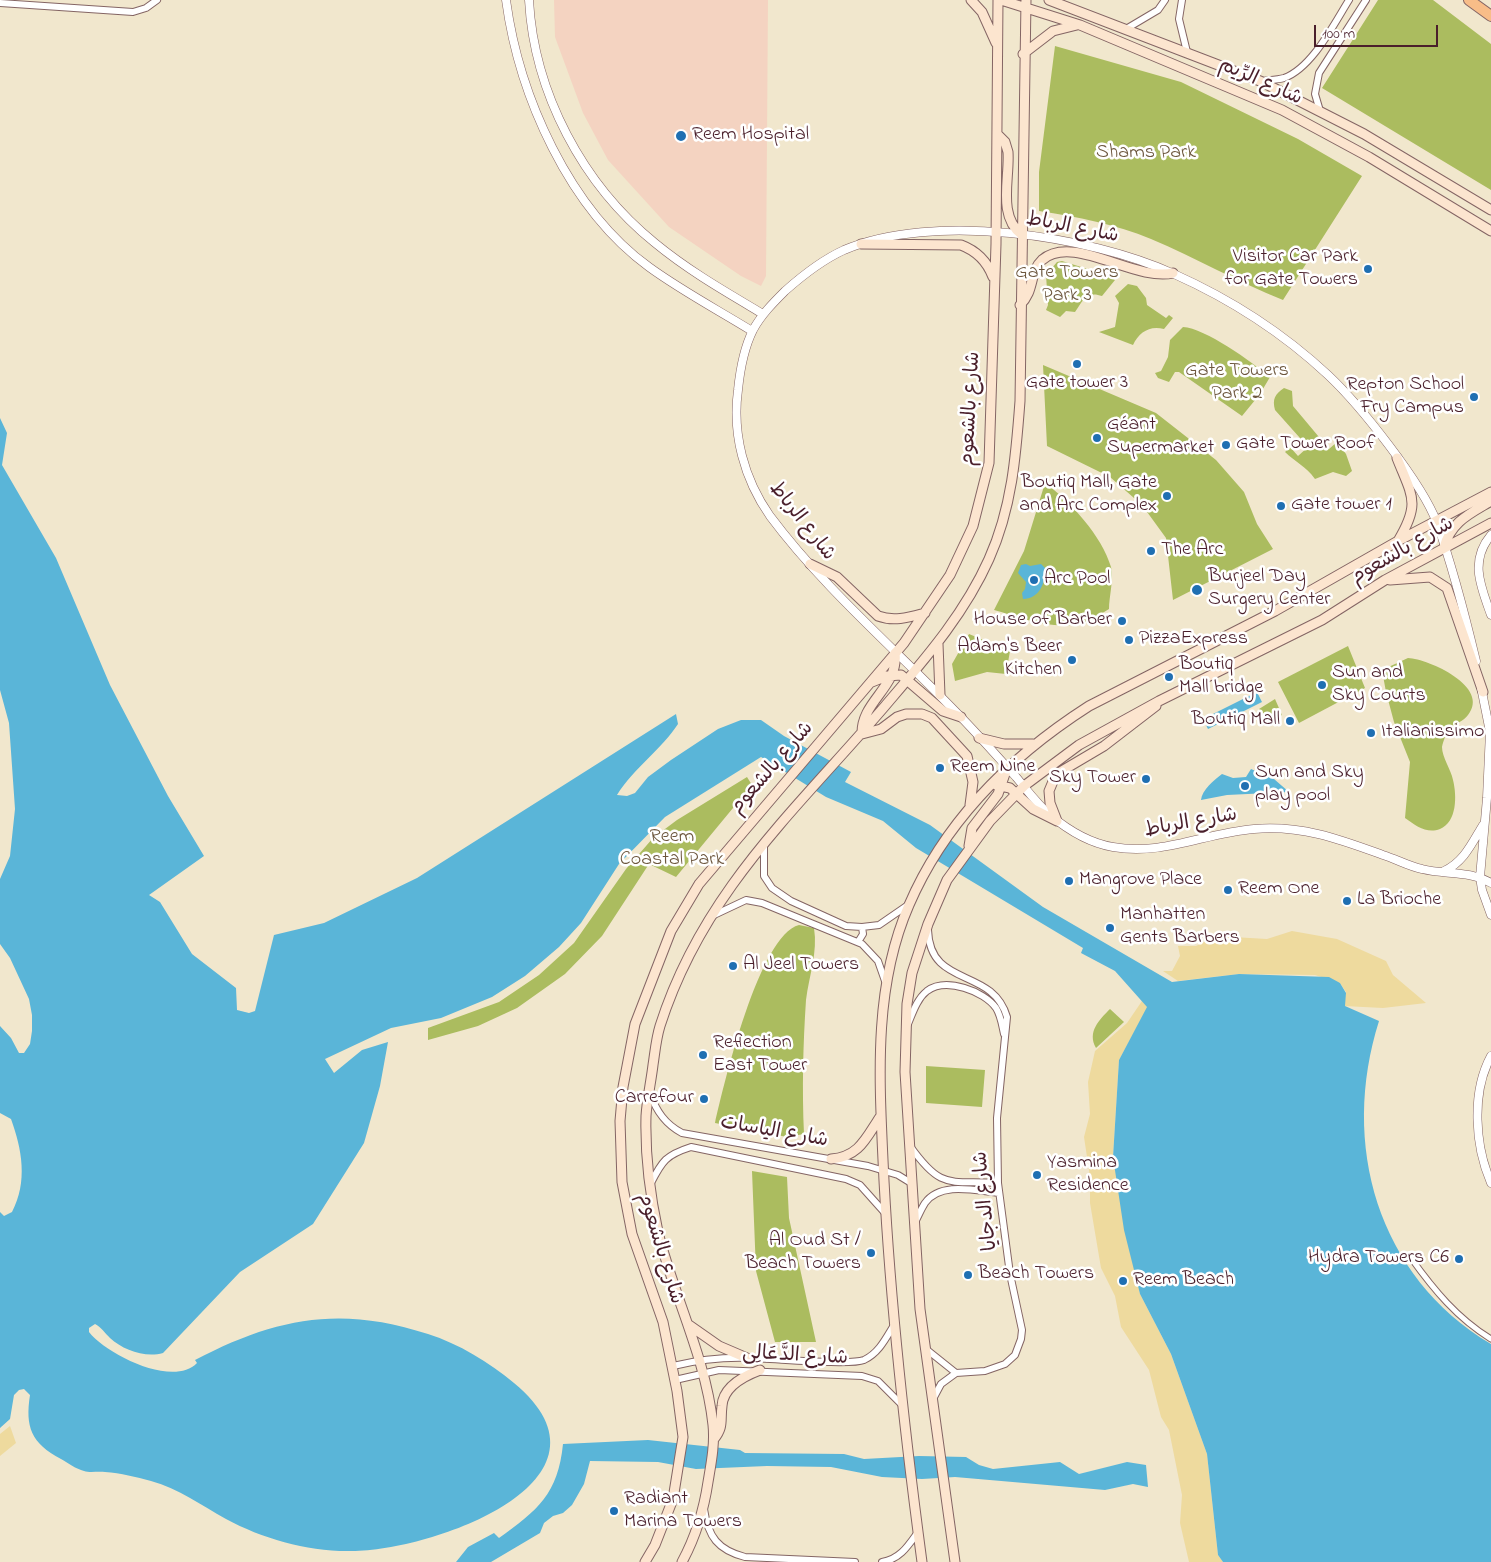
<!DOCTYPE html>
<meta charset="utf-8">
<style>
body{margin:0}
#map{position:relative;width:1491px;height:1562px;overflow:hidden;background:#f1e7cd;font-family:"Indie Flower",sans-serif}
canvas{display:block}
.scale{position:absolute;left:1314px;top:25px;width:124px;height:22px;box-sizing:border-box;border:2px solid #4a1f2b;border-top:0;padding-left:6px;font-size:15px;line-height:18px;white-space:nowrap;color:#4a1f2b;-webkit-text-stroke:4px #fff;paint-order:stroke}
</style>
<div id="map">
<canvas width="1491" height="1562"></canvas>
<div class="scale">100 m</div>
</div>
<script>
const ctx = document.querySelector('canvas').getContext('2d');
ctx.lineJoin = 'round';
function fill(path, color) { ctx.fillStyle = color; ctx.fill(path, 'evenodd'); }
function strokePath(path, color, width, dash) { ctx.strokeStyle = color; ctx.lineWidth = width; ctx.lineCap = dash ? 'butt' : 'round'; ctx.setLineDash(dash || []); ctx.stroke(path); }
function write(font, color, halo, rows, align = 'center') {
  ctx.font = font + ' "Indie Flower","Playpen Sans Arabic",sans-serif'; ctx.lineWidth = 5; ctx.setLineDash([]); ctx.textBaseline = 'middle'; ctx.strokeStyle = halo; ctx.fillStyle = color; for (const [text, x, y, turn = 0] of rows) {
    ctx.save(); ctx.translate(x, y); ctx.rotate((+turn || 0) * Math.PI / 180); ctx.textAlign = isNaN(turn) ? turn : align; if (halo) ctx.strokeText(text, 0, 0); ctx.fillText(text, 0, 0); ctx.restore();
  }
}
fill(new Path2D(`
 M 554,0 L 768,0 L 766,276 L 761,286 L 741,276 L 669,227 L 608,160 L 583,113 L 555,37 Z`), '#f4d3c1');
fill(new Path2D(`
 M 1378,0 L 1433,0 L 1491,44 L 1491,190 L 1322,88 Z
 M 1055,46 L 1181,82 L 1298,139 L 1362,176 L 1283,300 C 1238,282 1196,258 1151,239 C 1116,224 1077,217 1039,211 L 1039,172 Z
 M 1062,261 L 1110,276 L 1115,280 L 1102,296 C 1086,290 1082,302 1075,312 L 1066,311 L 1060,317 L 1046,310 L 1048,305 L 1046,275 L 1057,262 Z
 M 1128,284 L 1137,286 L 1146,298 L 1147,305 L 1166,318 L 1169,315 L 1173,318 L 1164,329 C 1150,325 1139,332 1133,345 L 1099,332 L 1115,327 L 1119,303 L 1115,296 Z
 M 1183,327 C 1205,328 1252,362 1270,377 L 1260,394 L 1242,416 L 1179,372 L 1175,372 L 1169,382 L 1158,378 L 1155,373 L 1161,371 L 1168,357 L 1170,340 Z
 M 1043,365 L 1156,413 L 1216,460 L 1244,492 L 1257,524 L 1273,549 L 1173,600 L 1166,538 L 1142,505 L 1110,477 L 1047,446 Z
 M 1284,388 L 1292,391 L 1293,406 L 1329,449 L 1337,442 L 1346,454 L 1352,471 L 1346,476 L 1333,472 L 1315,479 C 1306,466 1295,462 1285,452 L 1290,447 L 1298,456 L 1308,447 L 1275,410 C 1272,399 1275,394 1284,388 Z
 M 1045,483 C 1070,501 1102,536 1111,567 C 1114,579 1109,597 1109,609 C 1102,613 1095,618 1088,621 C 1058,633 1023,618 994,610 L 1024,551 Z
 M 969,634 L 1010,651 L 1006,674 L 987,672 L 955,681 L 952,664 Z
 M 1348,646 L 1365,688 L 1299,723 L 1278,682 Z
 M 1408,658 C 1429,659 1491,687 1468,715 C 1464,721 1455,724 1448,728 C 1447,733 1443,741 1442,747 C 1442,757 1451,770 1453,780 C 1457,796 1457,822 1440,829 C 1427,834 1416,826 1405,818 L 1410,762 L 1394,722 L 1386,692 L 1382,670 Z
 M 1275,699 L 1282,715 L 1267,724 L 1259,709 Z
 M 747,777 L 752,785 L 676,877 L 649,864 L 602,936 L 565,974 L 517,1008 L 478,1026 L 428,1040 L 428,1028 L 499,1002 L 539,975 L 574,943 L 626,869 L 653,838 L 677,820 Z
 M 799,925 L 814,928 C 818,952 809,976 806,1000 C 803,1045 802,1089 804,1134 L 787,1137 L 715,1123 C 724,1084 759,935 799,925 Z
 M 1110,1009 L 1124,1022 L 1096,1048 C 1087,1032 1099,1020 1110,1009 Z
 M 926,1066 L 985,1070 L 982,1107 L 926,1103 Z
 M 752,1171 L 787,1177 L 789,1218 L 816,1342 L 775,1342 L 756,1271 Z`), '#abbc5f');
fill(new Path2D(`
 M 1292,931 L 1337,939 L 1386,961 L 1393,975 L 1426,1003 L 1383,1008 L 1344,1006 L 1346,992 L 1340,983 L 1315,975 L 1239,974 L 1178,981 L 1163,971 L 1172,971 L 1180,956 L 1178,946 L 1196,946 L 1216,936 L 1267,939 Z
 M 1142,1001 L 1148,1007 L 1119,1060 L 1113,1157 L 1140,1294 L 1171,1354 L 1207,1454 L 1218,1555 L 1223,1562 L 1189,1562 L 1180,1523 L 1182,1495 L 1169,1430 L 1161,1417 L 1149,1370 L 1121,1327 L 1115,1296 L 1101,1268 L 1090,1203 L 1090,1177 L 1084,1137 L 1090,1114 L 1088,1082 L 1095,1051 L 1127,1023 Z
 M 10,1426 L 16,1443 L 0,1456 L 0,1434 Z`), '#eeda9e');
fill(new Path2D(`
 M 0,418 L 7,433 L 2,465 L 56,558 L 110,685 L 168,796 L 204,856 L 149,895 L 160,902 L 192,954 L 236,988 L 237,1010 L 249,1013 L 255,1011 L 274,935 L 324,923 L 417,878 L 676,714 L 678,724 C 662,749 634,768 617,795 L 627,796 L 635,793 L 648,777 L 671,760 L 718,729 L 741,720 L 761,720 L 784,736 L 851,772 L 845,782 L 930,825 L 1043,907 L 1172,982 L 1239,974 L 1329,977 L 1340,983 L 1346,993 L 1345,1006 L 1379,1021 C 1340,1144 1377,1276 1491,1344 L 1491,1562 L 1223,1562 L 1218,1555 L 1207,1454 L 1171,1354 L 1140,1294 L 1124,1230 L 1113,1157 L 1119,1060 L 1147,1007 L 1115,971 L 1081,953 L 1083,948 L 916,848 L 883,821 L 826,797 L 761,757 L 665,817 L 619,864 L 581,923 L 559,947 L 525,976 L 492,997 L 441,1018 L 391,1028 L 325,1059 L 334,1073 L 362,1050 L 388,1042 L 380,1086 L 364,1143 L 313,1224 L 240,1272 L 163,1353 C 145,1358 123,1350 110,1338 C 105,1333 101,1327 95,1324 L 89,1328 L 89,1332 C 106,1354 173,1388 197,1363 L 195,1360 C 275,1318 340,1305 428,1334 C 459,1344 489,1362 514,1383 C 632,1481 431,1551 352,1551 C 309,1552 263,1539 226,1519 C 201,1505 179,1489 151,1481 C 136,1477 121,1473 105,1472 C 98,1471 90,1473 84,1471 C 76,1469 68,1463 61,1459 C 31,1443 25,1427 30,1395 L 24,1389 L 19,1390 L 14,1395 L 10,1419 L 0,1428 L 0,1212 L 4,1216 L 12,1212 C 28,1182 22,1149 11,1119 L 0,1113 L 0,1026 L 11,1038 L 19,1053 L 24,1053 L 30,1044 L 32,1031 L 32,1015 L 29,999 L 10,958 L 0,944 L 0,879 L 10,856 L 15,809 L 9,723 L 0,690 Z
 M 1026,564 L 1030,566 L 1041,564 L 1045,568 C 1046,583 1039,599 1023,599 L 1022,593 L 1025,589 L 1026,582 L 1018,573 L 1021,565 Z
 M 1257,692 L 1262,702 L 1208,729 L 1203,719 Z
 M 1251,769 L 1274,779 L 1289,792 L 1227,795 L 1201,800 C 1202,790 1214,780 1222,774 L 1233,778 L 1246,777 Z
 M 648,1440 L 740,1450 L 745,1453 L 844,1454 L 864,1459 L 919,1456 L 966,1457 L 979,1465 L 993,1469 L 1060,1462 L 1079,1474 L 1127,1462 L 1146,1465 L 1148,1487 L 1133,1484 L 1105,1490 L 955,1477 L 922,1479 L 882,1477 L 831,1467 L 767,1466 L 696,1469 L 658,1462 L 590,1461 L 584,1484 L 572,1505 L 563,1513 L 553,1516 L 544,1523 L 540,1533 L 491,1562 L 456,1562 L 468,1547 L 494,1533 L 499,1538 C 538,1510 558,1494 563,1444 Z`), '#5ab5d8');
const pedestrian = new Path2D(`
 M 1411,1258 C 1434,1290 1457,1318 1491,1339`);
const minor = new Path2D(`
 M 1182,0 L 1179,19 L 1187,52
 M 0,3 L 133,12 L 146,8 L 157,0
 M 1126,29 L 1158,10 L 1165,0
 M 1261,81 C 1268,80 1277,80 1284,78 C 1312,68 1334,24 1349,0
 M 1320,111 L 1315,94 L 1319,73 L 1366,0
 M 764,845 L 764,876 L 772,888 L 791,901 L 846,926 L 862,927 L 879,925 L 908,905
 M 712,916 L 746,900 L 762,903 L 862,944 L 878,961 L 885,981
 M 928,930 C 930,989 992,966 1007,1017 L 997,1118 L 998,1183 L 1010,1274 L 1022,1330 L 1021,1339 L 1015,1355 L 1005,1364 L 985,1371 L 956,1373 L 941,1384 L 933,1399
 M 858,942 L 863,934 L 862,927
 M 908,1024 C 913,1012 917,999 927,991 C 946,977 984,991 996,1008 C 1001,1016 1002,1025 1004,1034
 M 650,1093 C 656,1111 665,1124 682,1133 L 868,1166 L 898,1175 L 911,1183
 M 910,1146 C 942,1191 949,1180 998,1183
 M 651,1183 C 662,1161 666,1155 691,1147 L 846,1179 L 860,1185 L 885,1213
 M 914,1224 C 918,1217 921,1209 925,1203 C 941,1181 976,1191 999,1193
 M 926,1349 L 956,1373
 M 673,1366 C 698,1360 723,1357 749,1358 C 771,1358 849,1366 864,1360 C 879,1353 886,1338 894,1325
 M 675,1380 L 719,1370 L 862,1376 L 878,1381 L 903,1406
 M 704,1509 C 708,1537 718,1550 745,1557 L 855,1562
 M 882,1562 C 900,1559 908,1546 918,1532`);
const tertiary = new Path2D(`
 M 506,0 C 519,96 569,209 649,267 C 682,291 718,310 752,331
 M 529,0 C 534,93 583,185 655,243 C 689,271 726,292 763,314
 M 1491,535 C 1469,561 1481,587 1491,615
 M 1476,661 C 1465,615 1453,568 1437,523 C 1422,483 1360,405 1328,375 C 1283,333 1230,299 1174,274 C 1088,235 933,212 844,250 C 822,260 803,275 785,291 C 773,303 761,315 753,330 C 744,348 740,370 738,390 C 732,434 744,479 770,516 C 823,587 892,646 953,709 C 975,731 995,754 1016,777 C 1027,790 1037,804 1050,815 C 1068,830 1089,843 1113,847 C 1162,856 1205,833 1254,829 C 1302,825 1339,839 1383,855 C 1396,859 1408,866 1422,869 C 1445,875 1469,870 1491,883
 M 1481,687 L 1490,732 L 1487,798 L 1480,877 L 1482,890 L 1491,915
 M 1444,871 C 1464,862 1472,843 1483,825
 M 1491,1056 C 1471,1093 1475,1146 1491,1183`);
const secondary = new Path2D(`
 M 971,0 L 982,12 L 996,43
 M 1001,0 L 1080,25 L 1282,110 L 1369,157 L 1491,231
 M 1049,0 L 1260,81 L 1364,134 L 1491,210
 M 1023,54 L 1053,31 L 1077,25
 M 998,135 L 1005,142 L 1008,152 C 1010,178 997,216 1022,235
 M 861,244 L 961,245 C 977,251 987,261 993,277
 M 1020,305 C 1035,291 1029,272 1042,260 C 1073,233 1135,282 1173,273
 M 1397,458 C 1412,496 1421,503 1398,541
 M 1444,548 C 1450,522 1471,513 1491,501
 M 810,564 L 837,577 L 878,616 C 894,622 910,617 925,613
 M 1390,580 L 1430,577 L 1447,588 L 1483,692
 M 938,644 L 940,695
 M 872,682 L 887,676 L 901,675 L 943,711 L 961,717
 M 862,734 L 881,729 L 897,717 L 906,714 L 922,714 L 932,718 L 967,756 L 973,782 L 970,805
 M 862,734 C 861,701 899,687 895,653
 M 979,738 L 1004,744 L 1033,744
 M 996,785 L 1010,788 L 1033,809 L 1057,821
 M 1057,821 L 1050,803 L 1049,791 L 1054,779 L 1060,772 L 1104,746 L 1156,706
 M 969,846 L 972,828 L 998,794 L 1007,768
 M 831,1159 C 859,1157 866,1138 880,1117
 M 689,1325 L 719,1346 L 747,1358
 M 714,1439 C 724,1426 720,1421 722,1406 C 723,1387 744,1376 760,1370
 M 645,1562 L 655,1545 L 673,1499 L 683,1437 L 677,1391 L 663,1322 L 632,1234 L 622,1182 L 620,1121 L 623,1087 L 635,1024 L 671,931 L 699,884 L 904,643 L 950,575 L 973,526 L 989,463 L 996,244 L 998,0
 M 682,1562 C 695,1538 704,1509 708,1482 C 711,1464 715,1444 713,1425 C 706,1358 674,1297 658,1232 C 650,1195 645,1153 646,1116 C 647,1099 651,1082 653,1065 C 655,1052 656,1039 660,1026 C 703,891 796,810 885,706 C 924,660 964,615 989,559 C 1012,508 1016,455 1020,401 L 1026,0
 M 922,1562 C 904,1428 889,1294 883,1160 C 879,1074 874,985 909,905 C 946,819 1011,756 1089,706 L 1275,611 L 1398,541 L 1491,492
 M 955,1562 L 920,1309 L 905,1072 L 907,1004 L 912,973 L 928,924 L 947,880 L 990,821 L 1024,786 L 1079,745 L 1159,701 L 1322,620 L 1385,580 L 1491,523`);
const primary = new Path2D(`
 M 1469,0 L 1491,16`);
strokePath(pedestrian, '#846564', 7);
strokePath(minor, '#846564', 8);
strokePath(tertiary, '#846564', 9);
strokePath(secondary, '#846564', 11);
strokePath(primary, '#846564', 12);
strokePath(pedestrian, '#fff', 5);
strokePath(minor, '#fff', 6);
strokePath(tertiary, '#fff', 8);
strokePath(secondary, '#fce5cf', 9);
strokePath(primary, '#f8bd88', 10);
for (const [x, y, r, color] of [
 [681,136,6,"#1f6fb2"],
 [1368,269,5,"#1f6fb2"],
 [1077,364,5,"#1f6fb2"],
 [1474,397,5,"#1f6fb2"],
 [1097,438,5,"#1f6fb2"],
 [1226,445,5,"#1f6fb2"],
 [1167,496,5,"#1f6fb2"],
 [1281,506,5,"#1f6fb2"],
 [1151,551,5,"#1f6fb2"],
 [1034,580,5,"#1f6fb2"],
 [1197,590,6,"#1f6fb2"],
 [1122,621,5,"#1f6fb2"],
 [1129,640,5,"#1f6fb2"],
 [1072,660,5,"#1f6fb2"],
 [1169,677,5,"#1f6fb2"],
 [1322,685,5,"#1f6fb2"],
 [1290,721,5,"#1f6fb2"],
 [1371,733,5,"#1f6fb2"],
 [940,768,5,"#1f6fb2"],
 [1146,779,5,"#1f6fb2"],
 [1245,786,5,"#1f6fb2"],
 [1069,881,5,"#1f6fb2"],
 [1228,890,5,"#1f6fb2"],
 [1347,901,5,"#1f6fb2"],
 [1110,928,5,"#1f6fb2"],
 [733,966,5,"#1f6fb2"],
 [703,1055,5,"#1f6fb2"],
 [704,1099,5,"#1f6fb2"],
 [1037,1175,5,"#1f6fb2"],
 [871,1253,5,"#1f6fb2"],
 [1459,1259,5,"#1f6fb2"],
 [968,1275,5,"#1f6fb2"],
 [1123,1281,5,"#1f6fb2"],
 [614,1511,5,"#1f6fb2"]
]) { const dot = new Path2D(); dot.arc(x, y, r, 0, 2 * Math.PI); ctx.fillStyle = color; ctx.fill(dot); strokePath(dot, '#fff', 2); }
write('20px', '#4a1f2b', '#fff', [
 ["شارع الرِّيم",1260,83,24],
 ["شارع الرباط",1072,229,11],
 ["شارع بالشعوم",972,409,-87],
 ["شارع الرباط",801,522,52],
 ["شارع بالشعوم",1403,552,-30],
 ["شارع بالشعوم",773,769,-49],
 ["شارع الرباط",1191,824,-10],
 ["شارع الياسات",774,1133,10],
 ["شارع الدجايا",987,1201,-96],
 ["شارع بالشعوم",659,1249,73],
 ["شارع الدَّعَالِى",795,1357,3]
]);
write('20px', '#4a1f2b', '#fff', [
 ["Reem Hospital",692,136],
 ["Visitor Car Park",1358,258,"right"],
 ["for Gate Towers",1358,281,"right"],
 ["Gate tower 3",1077,384,"center"],
 ["Repton School",1464,386,"right"],
 ["Fry Campus",1464,409,"right"],
 ["Géant",1107,426],
 ["Supermarket",1107,449],
 ["Gate Tower Roof",1236,445],
 ["Boutiq Mall, Gate",1157,484,"right"],
 ["and Arc Complex",1157,507,"right"],
 ["Gate tower 1",1291,506],
 ["The Arc",1161,551],
 ["Burjeel Day",1208,578],
 ["Surgery Center",1208,601],
 ["Arc Pool",1044,580],
 ["House of Barber",1112,621,"right"],
 ["PizzaExpress",1139,640],
 ["Adam's Beer",1062,648,"right"],
 ["Kitchen",1062,671,"right"],
 ["Boutiq",1179,666],
 ["Mall bridge",1179,689],
 ["Sun and",1332,674],
 ["Sky Courts",1332,697],
 ["Boutiq Mall",1280,721,"right"],
 ["Italianissimo",1381,733],
 ["Reem Nine",950,768],
 ["Sun and Sky",1255,774],
 ["play pool",1255,797],
 ["Sky Tower",1136,779,"right"],
 ["Mangrove Place",1079,881],
 ["Reem One",1238,890],
 ["La Brioche",1357,901],
 ["Manhatten",1120,916],
 ["Gents Barbers",1120,939],
 ["Al Jeel Towers",743,966],
 ["Reflection",713,1044],
 ["East Tower",713,1067],
 ["Carrefour",694,1099,"right"],
 ["Yasmina",1047,1164],
 ["Residence",1047,1187],
 ["Al Oud St /",861,1242,"right"],
 ["Beach Towers",861,1265,"right"],
 ["Hydra Towers C6",1449,1259,"right"],
 ["Beach Towers",978,1275],
 ["Reem Beach",1133,1281],
 ["Radiant",624,1500],
 ["Marina Towers",624,1523]
], 'left');
write('20px', '#6c563d', '#fff', [
 ["Shams Park",1146,154],
 ["Gate Towers",1067,274],
 ["Park 3",1067,297],
 ["Gate Towers",1237,372],
 ["Park 2",1237,395],
 ["Reem",672,838],
 ["Coastal Park",672,861]
]);
</script>
